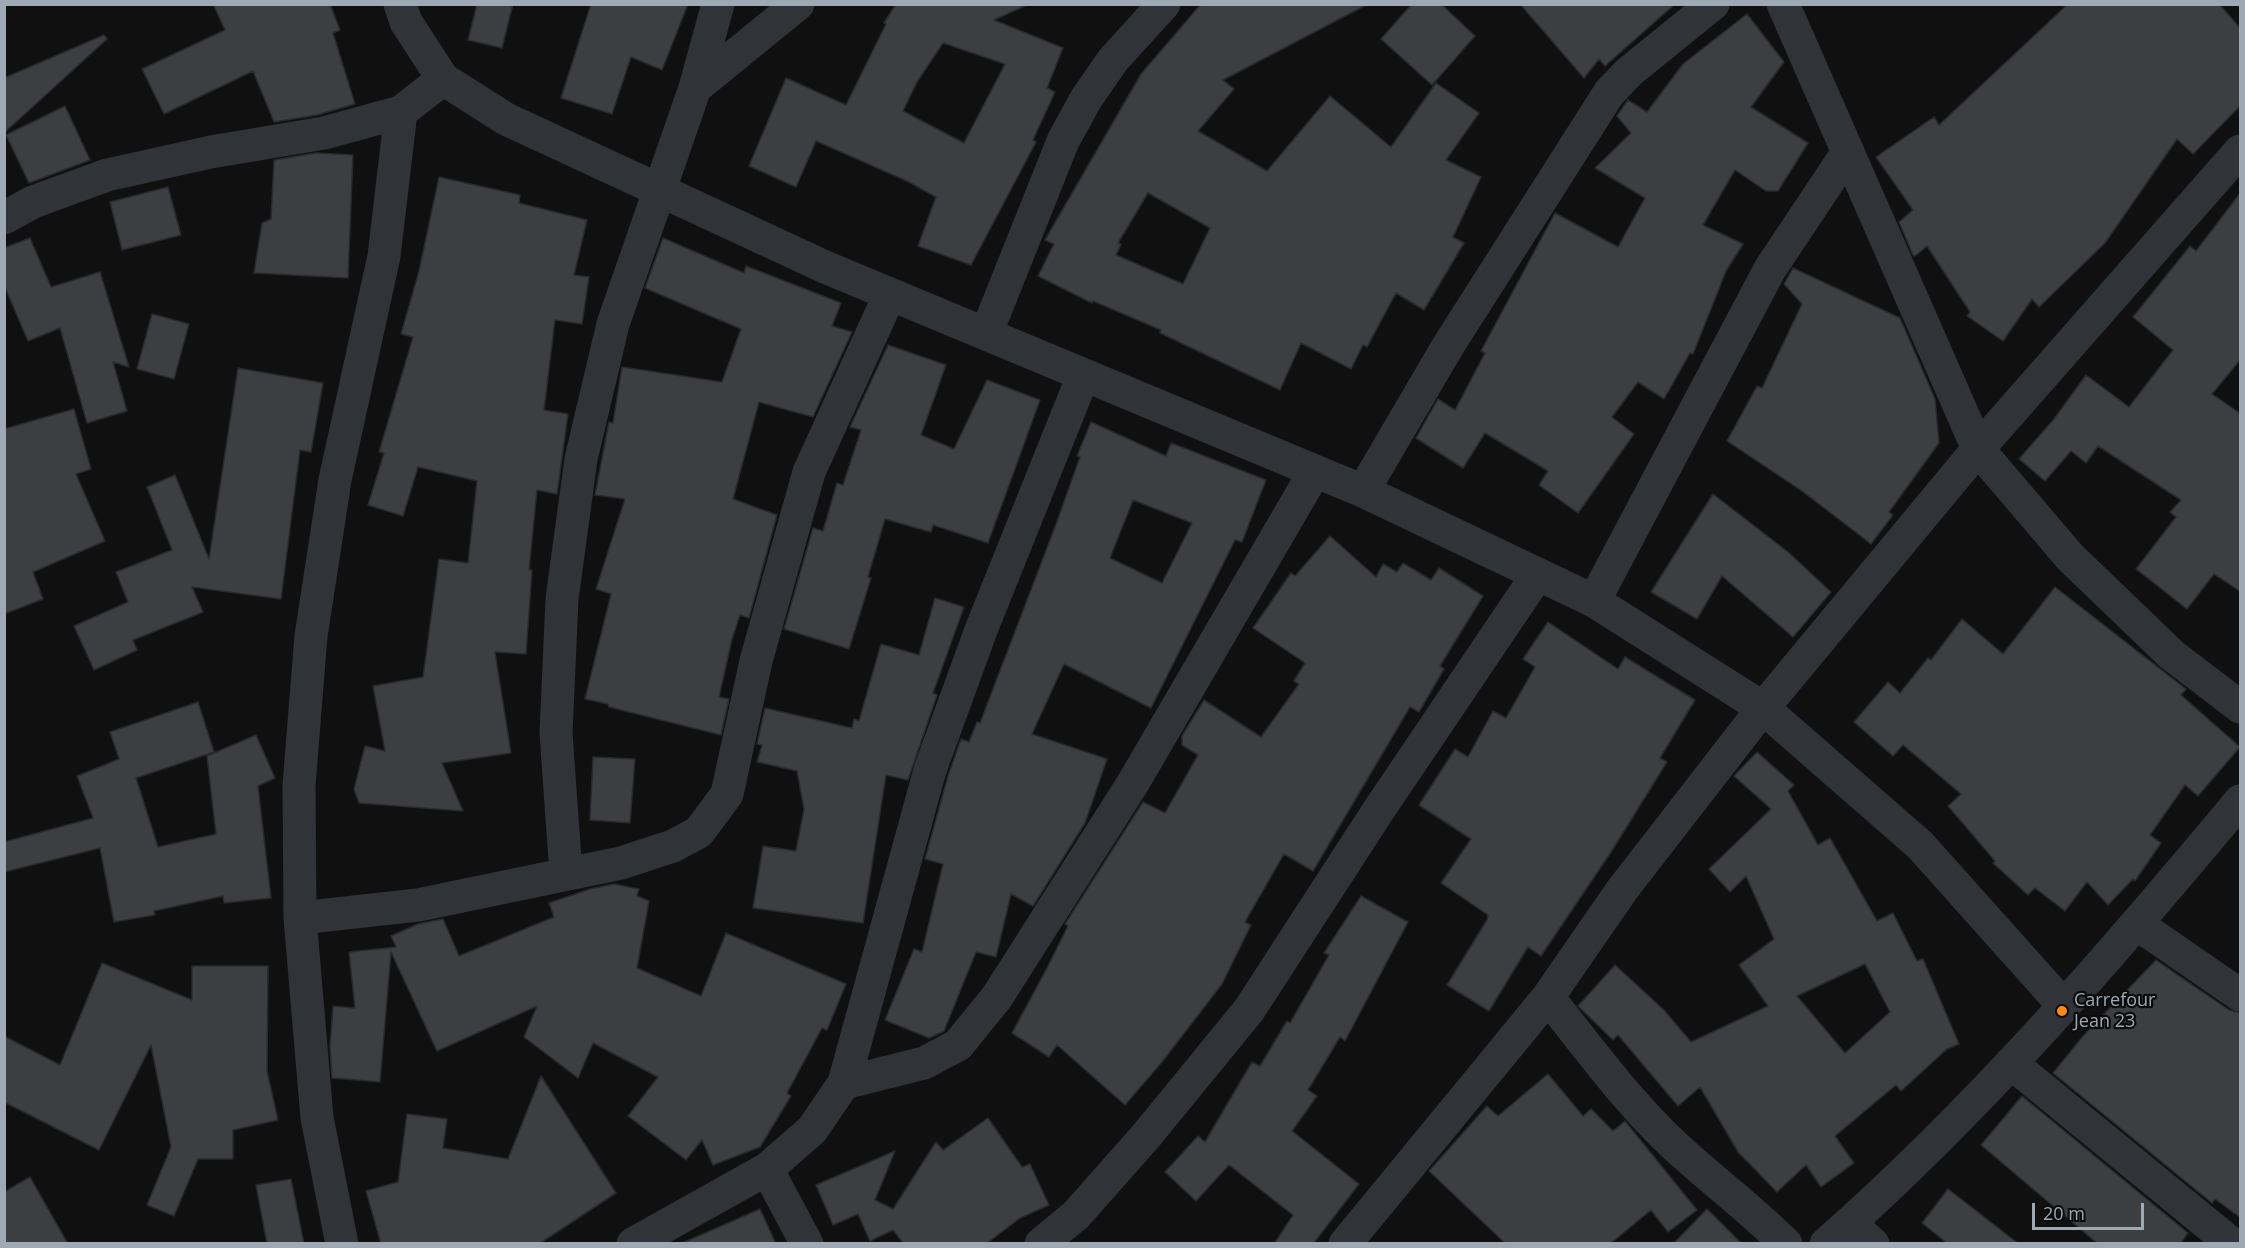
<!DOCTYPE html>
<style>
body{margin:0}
#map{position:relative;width:2245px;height:1248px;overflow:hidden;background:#101011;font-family:"Open Sans",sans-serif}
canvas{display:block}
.frame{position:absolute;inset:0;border:6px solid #9fa9b4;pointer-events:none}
.scale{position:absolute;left:2032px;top:1203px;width:112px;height:27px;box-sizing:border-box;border:3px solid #9fa9b4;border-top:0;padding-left:8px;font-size:18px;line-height:21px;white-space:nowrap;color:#9fa9b4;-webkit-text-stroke:4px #0b0b0c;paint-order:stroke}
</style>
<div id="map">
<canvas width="2245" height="1248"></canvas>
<div class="frame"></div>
<div class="scale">20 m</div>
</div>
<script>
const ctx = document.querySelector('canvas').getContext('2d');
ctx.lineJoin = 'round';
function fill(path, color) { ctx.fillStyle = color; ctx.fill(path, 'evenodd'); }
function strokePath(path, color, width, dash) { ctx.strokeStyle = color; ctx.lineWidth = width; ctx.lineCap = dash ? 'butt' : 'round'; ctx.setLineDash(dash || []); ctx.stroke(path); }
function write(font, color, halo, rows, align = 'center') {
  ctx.font = font + ' "Open Sans",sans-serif'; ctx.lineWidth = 4.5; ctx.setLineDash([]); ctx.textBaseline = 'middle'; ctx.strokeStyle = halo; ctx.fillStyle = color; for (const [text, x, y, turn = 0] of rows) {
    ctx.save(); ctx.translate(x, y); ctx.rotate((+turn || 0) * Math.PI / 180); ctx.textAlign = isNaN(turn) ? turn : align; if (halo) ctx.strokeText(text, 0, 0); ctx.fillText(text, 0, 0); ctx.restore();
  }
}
const building = new Path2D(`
 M 213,4 L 330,4 L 340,30 L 333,33 L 355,104 L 317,115 L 274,122 L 253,71 L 164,114 L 142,69 L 225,30 Z
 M 477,4 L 513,4 L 502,48 L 468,40 Z
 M 591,4 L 688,4 L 662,70 L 631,57 L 612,114 L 561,98 Z
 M 896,4 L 1029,4 L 994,20 L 1063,48 L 1047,88 L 1055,92 L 1033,140 L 1036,142 L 971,265 L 918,246 L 936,197 L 907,181 L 816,141 L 796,187 L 749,166 L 786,78 L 846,105 L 886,24 L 884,23 ZM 943,43 L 1005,64 L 964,143 L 903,111 L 917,82 Z
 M 1201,4 L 1368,4 L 1223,80 L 1234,89 L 1198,131 L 1267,171 L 1330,96 L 1391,147 L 1436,83 L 1479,113 L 1446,160 L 1481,177 L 1453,237 L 1464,243 L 1424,310 L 1396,293 L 1367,347 L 1363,345 L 1351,369 L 1301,343 L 1280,390 L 1160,333 L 1161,330 L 1093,301 L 1092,303 L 1038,276 L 1054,244 L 1045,240 L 1141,74 ZM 1148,193 L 1210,228 L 1183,284 L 1116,255 L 1121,244 L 1118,243 Z
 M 1412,4 L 1441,4 L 1475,36 L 1432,85 L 1381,39 Z
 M 1520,4 L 1675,4 L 1605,66 L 1599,59 L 1584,78 Z
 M 2068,4 L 2219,4 L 2241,29 L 2241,105 L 2193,154 L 2177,139 L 2105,243 L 2039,307 L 2032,299 L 2003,341 L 1967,316 L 1970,312 L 1927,246 L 1915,256 L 1913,255 L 1899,222 L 1913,210 L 1876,157 L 1934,117 L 1939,125 Z
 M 1747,14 L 1784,62 L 1751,107 L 1808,143 L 1778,191 L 1766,191 L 1735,170 L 1703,225 L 1743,244 L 1726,271 L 1693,354 L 1690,353 L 1664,399 L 1638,382 L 1612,417 L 1634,434 L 1578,513 L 1539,485 L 1548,471 L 1485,433 L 1463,468 L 1416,438 L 1438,399 L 1455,410 L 1485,353 L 1481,351 L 1555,213 L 1618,247 L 1645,198 L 1595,168 L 1631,133 L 1617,116 L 1628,100 L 1647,112 L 1683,64 Z
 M 104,35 L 107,39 L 4,133 L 4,78 Z
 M 65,106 L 90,160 L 29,183 L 6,135 Z
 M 316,153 L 353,155 L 348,278 L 254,273 L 262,223 L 271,219 L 274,160 Z
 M 439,177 L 520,195 L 519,203 L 587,220 L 574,275 L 589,277 L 582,324 L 555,320 L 544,410 L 568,414 L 557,494 L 537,490 L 529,570 L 532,570 L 526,654 L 495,652 L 511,753 L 442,763 L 463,811 L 359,803 L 354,789 L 365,746 L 385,751 L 373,686 L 423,677 L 439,559 L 468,563 L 477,481 L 418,467 L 403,516 L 368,505 L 384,453 L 379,452 L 413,337 L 401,334 L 419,271 Z
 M 168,187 L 181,235 L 122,250 L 110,202 Z
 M 2241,192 L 2241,359 L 2212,394 L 2241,414 L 2241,592 L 2214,574 L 2187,609 L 2136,569 L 2176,517 L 2170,512 L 2181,500 L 2098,446 L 2086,463 L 2071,451 L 2045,481 L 2019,459 L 2054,419 L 2086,375 L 2129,407 L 2173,350 L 2133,317 L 2190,246 L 2196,251 Z
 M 30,238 L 51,287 L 100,272 L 129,367 L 113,362 L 127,411 L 87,423 L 60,328 L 28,341 L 4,285 L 4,248 Z
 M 663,238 L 744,273 L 746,266 L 841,303 L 832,326 L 852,332 L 813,417 L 759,402 L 733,499 L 777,515 L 749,618 L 740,615 L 732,639 L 719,697 L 729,699 L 721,735 L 609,707 L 608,704 L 585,699 L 611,594 L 596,589 L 625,499 L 595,495 L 609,422 L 613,423 L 622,367 L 722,382 L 741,329 L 645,288 Z
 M 1793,268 L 1900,318 L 1935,399 L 1939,443 L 1889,512 L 1893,515 L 1871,544 L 1802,491 L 1727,441 L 1757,386 L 1762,388 L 1802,304 L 1784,284 Z
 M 152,314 L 189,324 L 174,379 L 137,369 Z
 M 888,345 L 946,365 L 921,435 L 954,449 L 987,380 L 1040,400 L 988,543 L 933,525 L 931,532 L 885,519 L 868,577 L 871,578 L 849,649 L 784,629 L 813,528 L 823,531 L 837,483 L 843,485 L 861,430 L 850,427 Z
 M 238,368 L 323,383 L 311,452 L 300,450 L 281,599 L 192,587 L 203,612 L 133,640 L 137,650 L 94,670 L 74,626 L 128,602 L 116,572 L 172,550 L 147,487 L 175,475 L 209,559 Z
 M 74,409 L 91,469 L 76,474 L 105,541 L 33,572 L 43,599 L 4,614 L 4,429 Z
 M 1091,422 L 1166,456 L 1171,443 L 1266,480 L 1242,542 L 1235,540 L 1151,708 L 1064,664 L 1032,734 L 1107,759 L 1085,823 L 1033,906 L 1011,894 L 996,957 L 976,952 L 944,1031 L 929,1038 L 885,1020 L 914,949 L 922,952 L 943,864 L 925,859 L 948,776 L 961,739 L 969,742 L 977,722 L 980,723 L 1055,527 L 1080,457 L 1077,456 ZM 1133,500 L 1192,523 L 1162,583 L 1110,558 Z
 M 1713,494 L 1788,552 L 1831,592 L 1793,637 L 1722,576 L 1697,619 L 1651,592 Z
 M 1330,536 L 1376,577 L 1383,564 L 1397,572 L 1403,563 L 1431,580 L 1439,568 L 1483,596 L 1440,666 L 1444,669 L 1419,712 L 1410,707 L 1313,871 L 1284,854 L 1245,922 L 1251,925 L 1222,984 L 1162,1062 L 1125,1105 L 1057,1045 L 1049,1057 L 1012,1033 L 1047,968 L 1068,926 L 1065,924 L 1143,802 L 1165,813 L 1198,755 L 1182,745 L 1182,736 L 1204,700 L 1261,737 L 1299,684 L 1294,681 L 1305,663 L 1253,628 L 1291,573 L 1295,576 Z
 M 2055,587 L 2186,689 L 2181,695 L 2240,747 L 2198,796 L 2185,785 L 2150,835 L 2161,843 L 2135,881 L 2133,879 L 2108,905 L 2087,882 L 2065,911 L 2035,888 L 2028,895 L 1993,863 L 1995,861 L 1948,806 L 1961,794 L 1903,745 L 1893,756 L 1854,722 L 1888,682 L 1900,693 L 1928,658 L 1931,660 L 1962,619 L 2003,654 Z
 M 935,598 L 964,607 L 933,693 L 937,695 L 908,780 L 886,775 L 863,923 L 753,908 L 763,846 L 796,851 L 804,809 L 797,771 L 757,762 L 762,745 L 757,744 L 765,708 L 852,728 L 854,719 L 859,721 L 881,644 L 919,655 Z
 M 1548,622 L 1618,669 L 1625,657 L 1695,700 L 1660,758 L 1667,762 L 1611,852 L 1541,956 L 1528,947 L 1489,1011 L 1447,985 L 1487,920 L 1488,915 L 1441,883 L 1471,839 L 1419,805 L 1455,749 L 1468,757 L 1493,711 L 1506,718 L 1535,667 L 1523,659 Z
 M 198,702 L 214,752 L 136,778 L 158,847 L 216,834 L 207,756 L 256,735 L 275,778 L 258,786 L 271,898 L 224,903 L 223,896 L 154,911 L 155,915 L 114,922 L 100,848 L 4,872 L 4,842 L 93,818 L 77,776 L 119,759 L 110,732 Z
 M 1757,752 L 1794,785 L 1788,791 L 1818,845 L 1830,838 L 1877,921 L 1893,913 L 1917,961 L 1923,959 L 1959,1044 L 1947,1049 L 1901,1091 L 1896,1085 L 1835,1136 L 1854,1163 L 1821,1187 L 1806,1165 L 1777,1192 L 1738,1152 L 1700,1087 L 1678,1106 L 1618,1035 L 1613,1040 L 1578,1006 L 1615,965 L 1664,1010 L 1691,1042 L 1768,1006 L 1739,965 L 1774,939 L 1746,876 L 1730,892 L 1709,869 L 1771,809 L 1734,776 ZM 1865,964 L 1890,1012 L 1845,1053 L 1797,996 Z
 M 593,757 L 635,759 L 630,823 L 590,820 Z
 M 614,884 L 639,889 L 637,896 L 649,901 L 637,968 L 701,996 L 726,933 L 846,984 L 827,1030 L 822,1028 L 787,1093 L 791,1096 L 760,1147 L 713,1165 L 702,1140 L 686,1160 L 628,1116 L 658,1077 L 593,1043 L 578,1078 L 524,1037 L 537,1006 L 437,1051 L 391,952 L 380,1082 L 332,1078 L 330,1046 L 333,1006 L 355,1008 L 349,952 L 396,947 L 391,936 L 418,924 L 443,919 L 459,956 L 554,917 L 549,903 L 590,889 Z
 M 1361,896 L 1408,922 L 1345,1041 L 1340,1037 L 1308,1090 L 1317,1096 L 1292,1131 L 1359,1184 L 1313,1244 L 1274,1244 L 1293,1215 L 1229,1165 L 1196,1201 L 1165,1172 L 1198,1136 L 1205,1142 L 1252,1062 L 1260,1066 L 1287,1021 L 1290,1023 L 1329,955 L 1324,953 Z
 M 2156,960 L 2229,1010 L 2241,1013 L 2241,1218 L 2215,1199 L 2212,1203 L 2053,1073 L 2084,1035 Z
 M 102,963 L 192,1000 L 192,966 L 268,966 L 267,1071 L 278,1120 L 233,1130 L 233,1159 L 198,1159 L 174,1216 L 147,1205 L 171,1147 L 151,1045 L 99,1150 L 4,1102 L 4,1036 L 60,1065 Z
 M 1548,1074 L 1583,1116 L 1591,1109 L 1613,1131 L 1625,1121 L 1697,1210 L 1668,1232 L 1651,1210 L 1610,1244 L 1506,1244 L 1429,1171 L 1487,1106 L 1498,1116 Z
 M 541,1076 L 616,1193 L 539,1244 L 381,1244 L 366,1191 L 398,1182 L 407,1114 L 447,1119 L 443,1148 L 508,1159 Z
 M 2022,1096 L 2188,1233 L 2180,1244 L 2098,1244 L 1981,1145 Z
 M 988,1118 L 1022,1167 L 1030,1164 L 1049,1205 L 1020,1218 L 986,1244 L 904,1244 L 893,1230 L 870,1241 L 858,1214 L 833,1225 L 816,1185 L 895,1151 L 875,1200 L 893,1209 L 936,1142 L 943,1150 Z
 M 30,1177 L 68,1244 L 4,1244 L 4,1192 Z
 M 291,1179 L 304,1244 L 267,1244 L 256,1185 Z
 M 1948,1189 L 2019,1244 L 1948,1244 L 1922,1223 Z
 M 760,1209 L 776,1244 L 680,1244 Z
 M 1707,1209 L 1742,1244 L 1673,1244 Z`);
fill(building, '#3c3e42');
strokePath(building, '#292a2e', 1.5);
strokePath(new Path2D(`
 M 400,4 L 406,22 L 443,79 L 506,119 L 825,267 L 1363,491 L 1594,601 L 1763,708 L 1920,845 L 2064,1006
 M 1783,4 L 1978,449 L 2070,557 L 2172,655 L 2240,707
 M 695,88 L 798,4
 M 4,218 L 33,202 L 107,175 L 211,152 L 324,133 L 401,112 L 443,79
 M 986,334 L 1063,141 L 1086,99 L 1113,60 L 1164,4
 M 1363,491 L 1448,346 L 1609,93 L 1629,72 L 1713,4
 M 1594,601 L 1770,269 L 1848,152
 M 566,874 L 556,733 L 562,599 L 581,459 L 613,324 L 695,88 L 718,4
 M 300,918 L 418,905 L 621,863 L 673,846 L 699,832 L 727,794 L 756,661 L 809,472 L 890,294
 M 2137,924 L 2240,995
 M 1548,997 C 1588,1048 1628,1102 1676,1147 C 1712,1180 1751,1209 1786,1244
 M 2011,1063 L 2232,1244
 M 844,1083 L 924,1063 L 958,1045 L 997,997 L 1133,783 L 1315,471
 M 767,1169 L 807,1244
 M 1849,1223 L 1873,1244
 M 342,1244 L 317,1118 L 300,918 L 299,785 L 311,636 L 335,480 L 384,256 L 401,112
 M 633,1244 L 767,1169 L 812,1130 L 844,1083 L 930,770 L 981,630 L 1083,376
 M 1041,1244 L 1076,1215 L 1146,1136 L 1249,1010 L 1380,808 L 1538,574
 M 1345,1244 L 1548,997 L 1622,890 L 1763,708 L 1978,449 L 2240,151
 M 1826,1244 C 1978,1110 2111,956 2240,801`), '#303337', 33);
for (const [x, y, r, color] of [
 [2062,1011,6,"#ff8a1a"]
]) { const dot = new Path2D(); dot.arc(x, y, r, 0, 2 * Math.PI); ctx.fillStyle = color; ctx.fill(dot); strokePath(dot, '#0b0b0c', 2); }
write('18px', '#9fa9b4', '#0b0b0c', [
 ["Carrefour",2074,1001],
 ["Jean 23",2074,1022]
], 'left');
</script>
